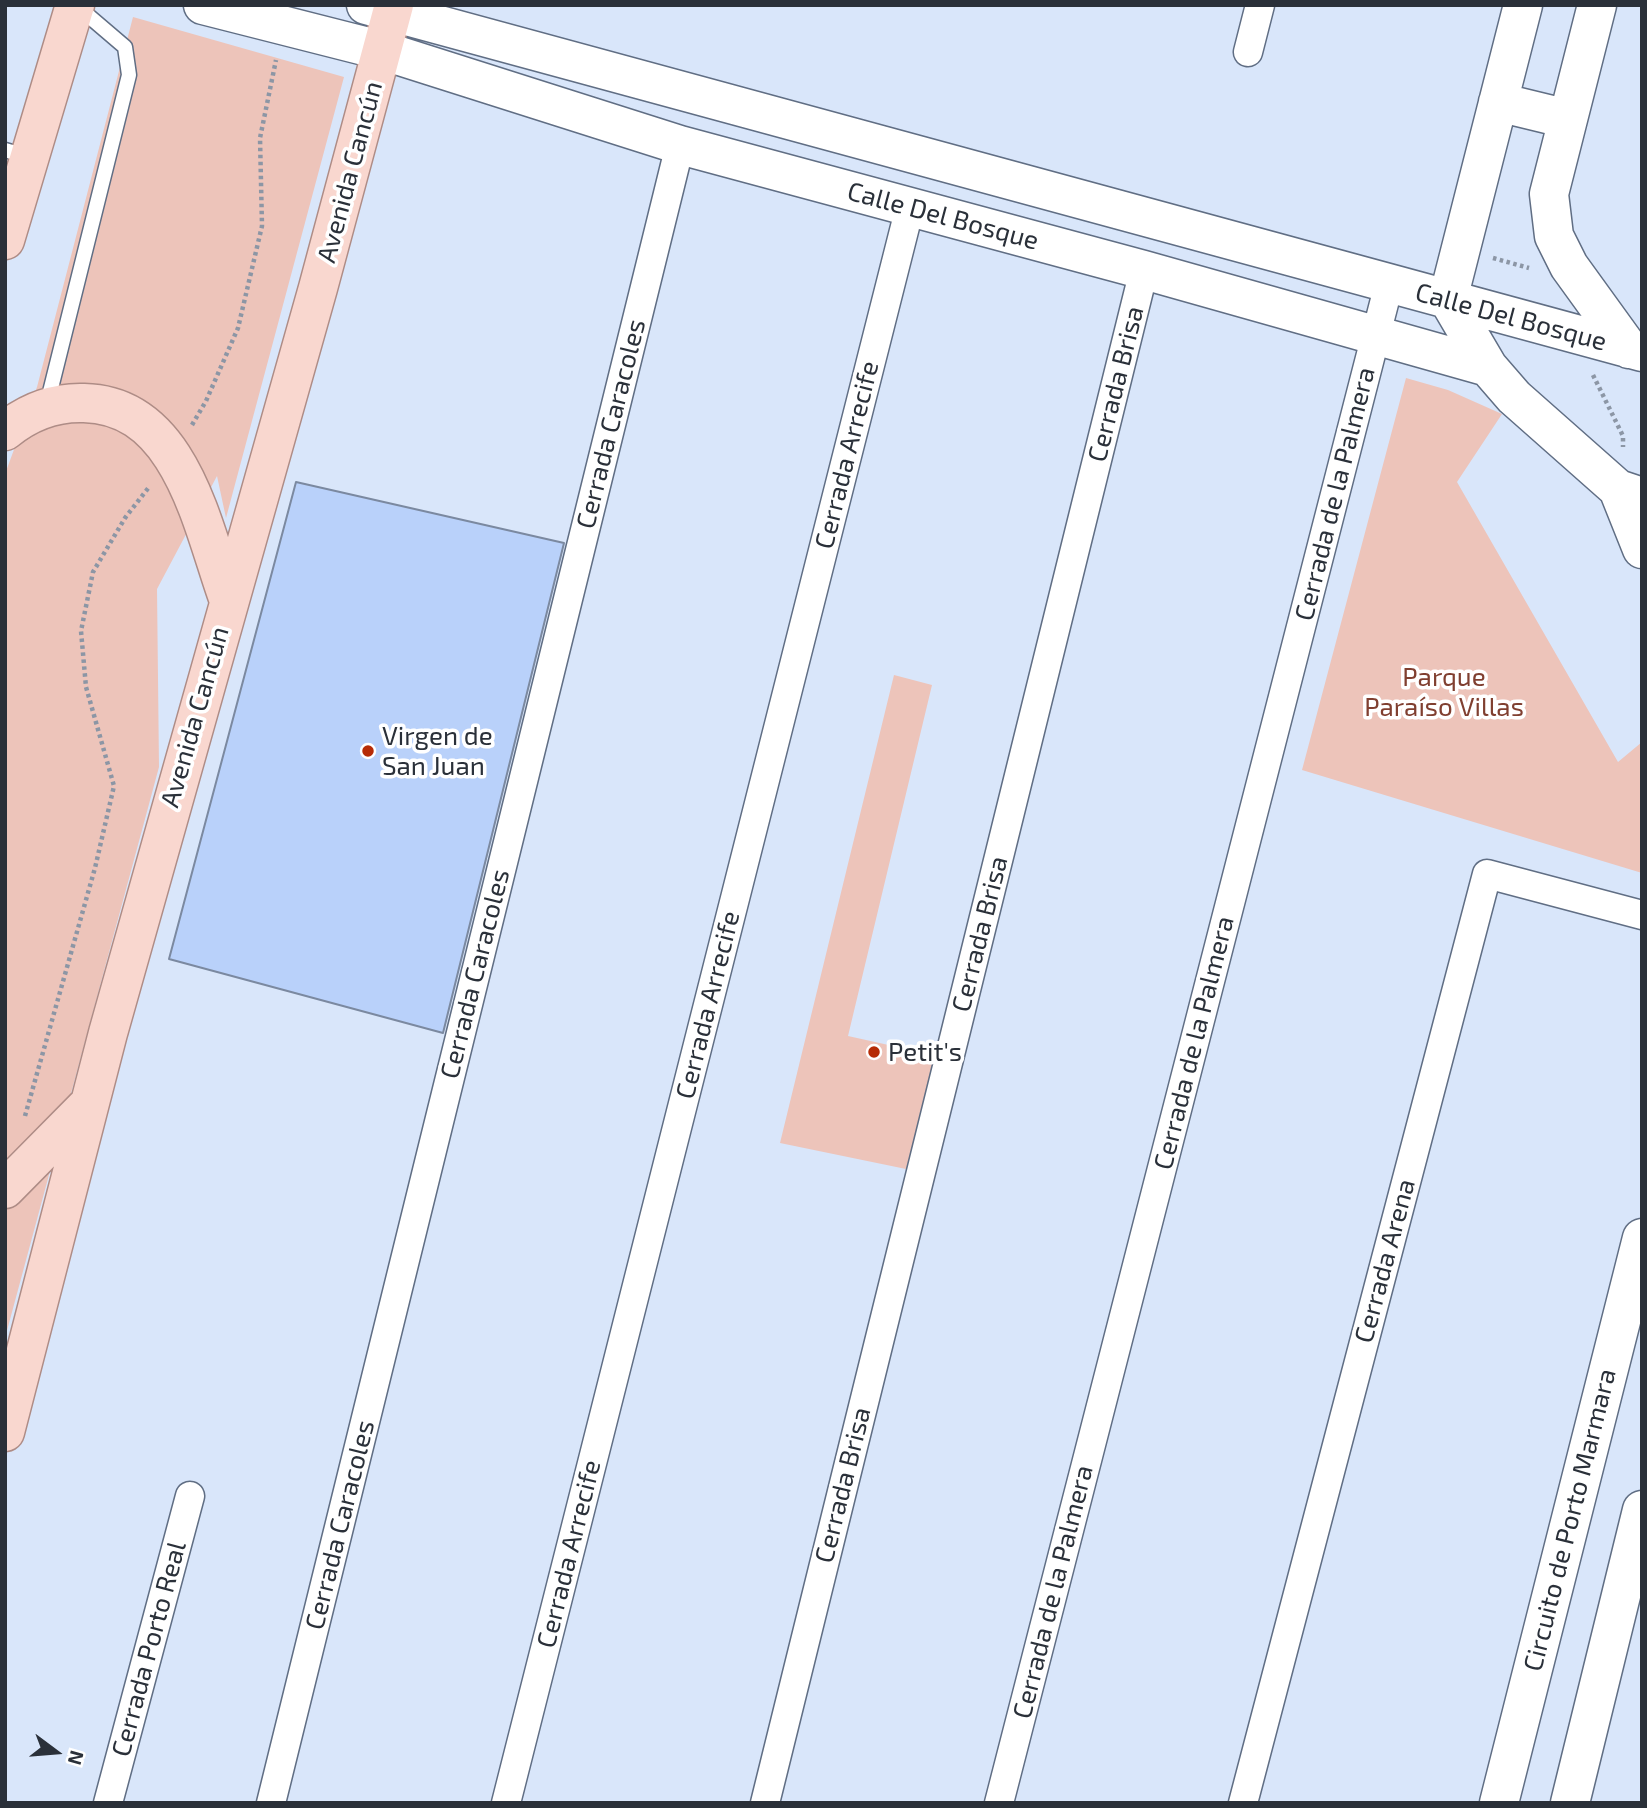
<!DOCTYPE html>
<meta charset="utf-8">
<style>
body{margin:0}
#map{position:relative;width:1647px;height:1808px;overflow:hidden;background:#d9e6fa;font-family:"Exo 2",sans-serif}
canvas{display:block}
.frame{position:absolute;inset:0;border:7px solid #2a3039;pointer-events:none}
.north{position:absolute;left:21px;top:1717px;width:70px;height:70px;-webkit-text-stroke:5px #fff;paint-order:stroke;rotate:106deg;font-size:19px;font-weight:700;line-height:28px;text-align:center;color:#2a3039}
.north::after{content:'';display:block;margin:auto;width:24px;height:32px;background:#2a3039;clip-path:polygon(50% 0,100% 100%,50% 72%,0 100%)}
</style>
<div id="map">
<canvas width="1647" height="1808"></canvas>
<div class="frame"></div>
<div class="north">N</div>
</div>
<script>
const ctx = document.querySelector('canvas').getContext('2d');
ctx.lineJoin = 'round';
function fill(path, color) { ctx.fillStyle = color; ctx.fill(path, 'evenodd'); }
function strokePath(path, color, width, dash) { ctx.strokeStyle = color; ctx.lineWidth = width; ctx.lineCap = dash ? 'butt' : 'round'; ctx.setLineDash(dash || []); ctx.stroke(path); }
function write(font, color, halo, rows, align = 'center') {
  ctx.font = font + ' "Exo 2",sans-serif'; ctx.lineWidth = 7; ctx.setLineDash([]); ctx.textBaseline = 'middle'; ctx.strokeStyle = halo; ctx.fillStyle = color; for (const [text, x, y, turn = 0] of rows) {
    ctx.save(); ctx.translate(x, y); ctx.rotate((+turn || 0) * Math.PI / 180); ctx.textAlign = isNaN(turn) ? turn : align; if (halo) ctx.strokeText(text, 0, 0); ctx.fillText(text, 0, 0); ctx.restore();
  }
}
fill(new Path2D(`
 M 133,17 L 344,77 L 226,518 L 217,476 L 157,589 L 159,767 L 5,1338 L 5,474 L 37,387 Z
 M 1406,378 L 1448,390 L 1502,414 L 1457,482 L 1618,762 L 1642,742 L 1642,873 L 1302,770 Z
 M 894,675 L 932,685 L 848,1036 L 938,1056 L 906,1169 L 780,1143 Z`), '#edc4ba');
const building = new Path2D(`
 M 296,482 L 564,543 L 443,1033 L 169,959 Z`);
fill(building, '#b9d1fa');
strokePath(building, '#7b89a0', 2);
const lane = new Path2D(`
 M 5,150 L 29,157
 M 47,404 L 129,75 L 125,47 L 77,6`);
const street = new Path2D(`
 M 1248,52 L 1260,5
 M 108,1803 L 190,1496
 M 271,1803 L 680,145
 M 506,1803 L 910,207
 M 765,1803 L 1144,270
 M 999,1803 L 1389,284
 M 1243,1803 L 1487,874 L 1642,915`);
const secondary = new Path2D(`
 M 203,5 L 384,51 L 680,145 L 1144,270 L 1488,367 L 1514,397 L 1618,489 L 1642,497
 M 366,5 L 1642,352
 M 1597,5 L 1549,194 L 1554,236 L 1569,266 L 1629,349
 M 1498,102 L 1568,119
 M 1488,367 L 1448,299 L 1523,5
 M 1618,489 L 1642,549
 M 1499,1803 L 1642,1238
 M 1570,1803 L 1642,1510`);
const primary = new Path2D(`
 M 5,240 L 75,5
 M 5,431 C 28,412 54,402 84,403 C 181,405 202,526 228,598
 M 5,1189 L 88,1105
 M 5,1432 L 108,1033 L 318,288 L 394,5`);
strokePath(lane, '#606e84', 17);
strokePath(street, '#606e84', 31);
strokePath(secondary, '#606e84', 41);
strokePath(primary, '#ae8c86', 41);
strokePath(new Path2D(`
 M 1493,258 L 1529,268
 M 1593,375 L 1623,436 L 1623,447
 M 192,425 L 206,401 L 238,328 L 262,226 L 260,138 L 276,60
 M 25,1116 L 95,868 L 114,786 L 86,687 L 81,631 L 93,572 L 125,518 L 149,487`), '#8c96a5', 4.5, [3.5, 3.5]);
strokePath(lane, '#fff', 14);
strokePath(street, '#fff', 28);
strokePath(secondary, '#fff', 38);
strokePath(primary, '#f9d7cf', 38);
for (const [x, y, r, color] of [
 [368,751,7,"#b62b06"],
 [874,1052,7,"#b62b06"]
]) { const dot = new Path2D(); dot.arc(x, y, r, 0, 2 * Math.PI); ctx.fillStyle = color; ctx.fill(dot); strokePath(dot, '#fff', 2.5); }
write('26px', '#2a3039', '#fff', [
 ["Avenida Cancún",350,172,-75],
 ["Calle Del Bosque",943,216,15],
 ["Calle Del Bosque",1511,317,15],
 ["Cerrada Brisa",1116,384,-76],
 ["Cerrada Caracoles",611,424,-76],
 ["Cerrada Arrecife",847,455,-76],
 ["Cerrada de la Palmera",1335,494,-76],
 ["Avenida Cancún",195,717,-74],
 ["Cerrada Brisa",980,934,-76],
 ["Cerrada Caracoles",475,974,-76],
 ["Cerrada Arrecife",708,1005,-76],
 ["Cerrada de la Palmera",1194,1043,-76],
 ["Cerrada Arena",1385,1261,-75],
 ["Cerrada Brisa",843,1485,-76],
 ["Circuito de Porto Marmara",1570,1520,-76],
 ["Cerrada Caracoles",340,1525,-76],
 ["Cerrada Arrecife",569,1554,-76],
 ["Cerrada de la Palmera",1053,1592,-76],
 ["Cerrada Porto Real",149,1649,-75]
]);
write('26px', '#803f30', '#fff', [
 ["Parque",1444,677],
 ["Paraíso Villas",1444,707]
]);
write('26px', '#2a3039', '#fff', [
 ["Virgen de",382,736],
 ["San Juan",382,766],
 ["Petit's",888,1052]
], 'left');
</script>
